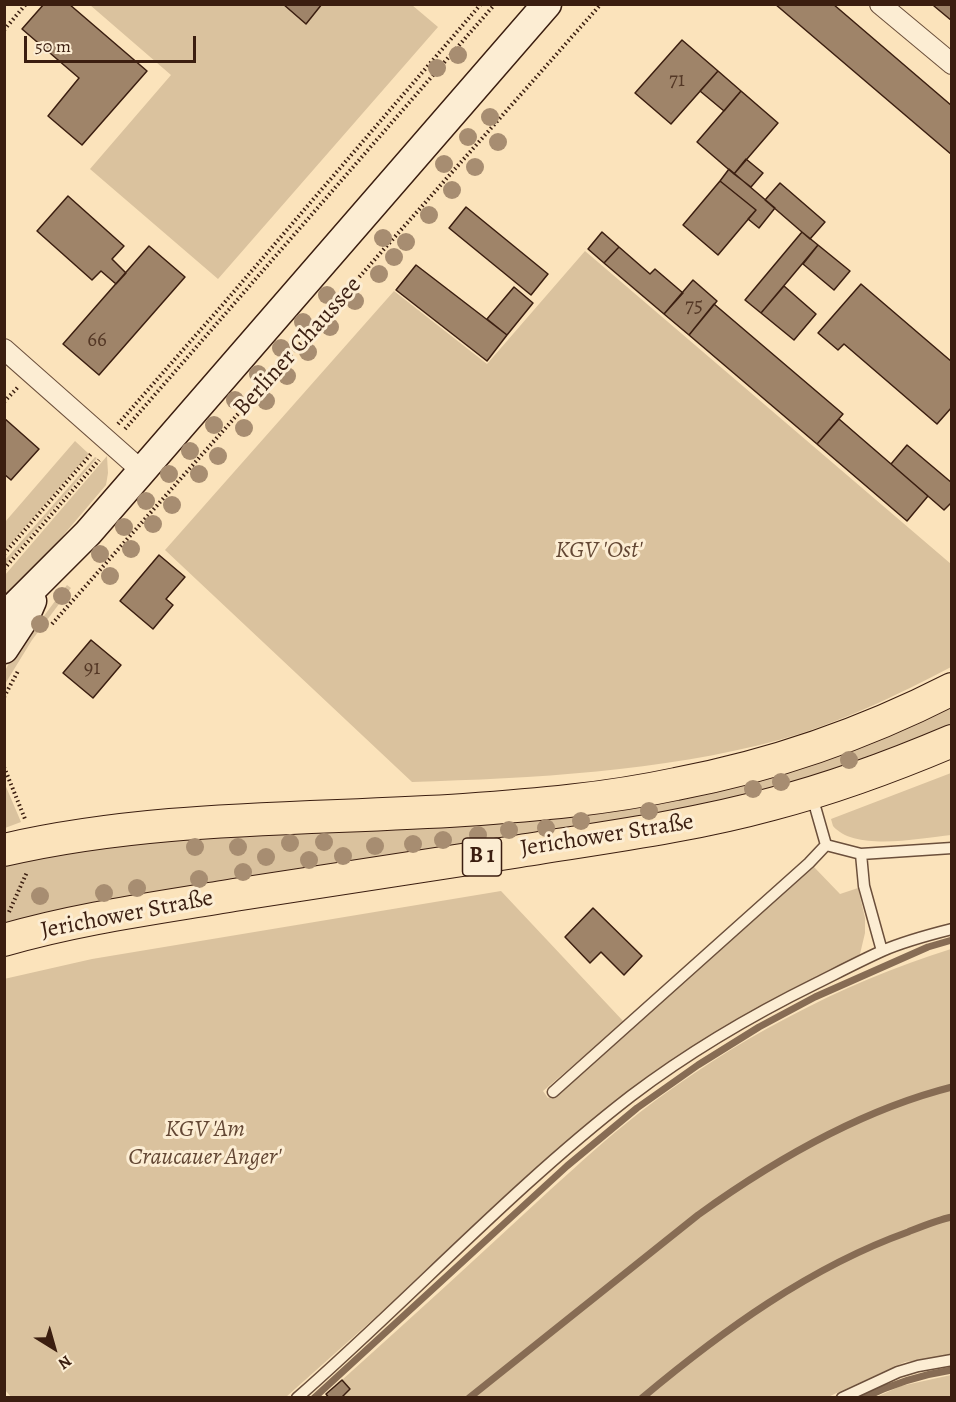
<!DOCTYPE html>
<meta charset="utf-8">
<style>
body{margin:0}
#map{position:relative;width:956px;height:1402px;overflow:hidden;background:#fbe3bb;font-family:Alegreya,serif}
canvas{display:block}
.frame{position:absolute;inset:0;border:6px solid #3b1e10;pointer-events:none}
.north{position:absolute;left:24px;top:1318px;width:60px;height:60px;-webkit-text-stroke:4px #fcedd3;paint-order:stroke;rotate:143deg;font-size:16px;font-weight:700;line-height:24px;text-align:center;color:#3b1e10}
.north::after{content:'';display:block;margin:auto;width:21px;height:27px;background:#3b1e10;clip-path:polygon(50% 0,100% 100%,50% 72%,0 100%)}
.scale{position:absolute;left:24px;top:36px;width:172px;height:27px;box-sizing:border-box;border:3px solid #3b1e10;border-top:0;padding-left:8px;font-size:18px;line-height:21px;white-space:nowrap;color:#3b1e10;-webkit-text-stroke:4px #fcedd3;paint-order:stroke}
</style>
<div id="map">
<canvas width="956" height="1402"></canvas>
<div class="frame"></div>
<div class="north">N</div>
<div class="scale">50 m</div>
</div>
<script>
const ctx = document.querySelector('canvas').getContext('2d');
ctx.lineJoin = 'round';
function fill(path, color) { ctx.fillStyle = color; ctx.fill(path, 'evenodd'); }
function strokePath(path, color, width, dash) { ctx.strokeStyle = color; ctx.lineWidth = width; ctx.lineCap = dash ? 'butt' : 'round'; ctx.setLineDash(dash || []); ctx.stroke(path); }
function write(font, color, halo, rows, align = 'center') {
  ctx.font = font + ' Alegreya,serif'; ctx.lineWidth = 6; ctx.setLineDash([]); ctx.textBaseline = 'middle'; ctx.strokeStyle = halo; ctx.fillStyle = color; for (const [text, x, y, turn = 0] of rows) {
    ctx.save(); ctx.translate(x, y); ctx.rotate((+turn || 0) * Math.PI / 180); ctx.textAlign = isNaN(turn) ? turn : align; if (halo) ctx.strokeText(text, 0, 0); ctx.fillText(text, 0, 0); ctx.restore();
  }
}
fill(new Path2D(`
 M 90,5 L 412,5 L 438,27 L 218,279 L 90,169 L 171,75 Z
 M 585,251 L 951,564 L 951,667 C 898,695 837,724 779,740 C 660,772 534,778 412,782 L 165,550 L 394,291 L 487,364 Z
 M 75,441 L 89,454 L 5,550 L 5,522 Z
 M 107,456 L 108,473 L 106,485 L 5,604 L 5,575 Z
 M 95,457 L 97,458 L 5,565 L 5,560 Z
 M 67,585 L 71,588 L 32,640 L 5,684 L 5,671 L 9,663 Z
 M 951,705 L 951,727 L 886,755 L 719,805 L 5,925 L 5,864 L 34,857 L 149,840 L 466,824 Z
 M 951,773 L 951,835 C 921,838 855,852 833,826 L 831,819 Z
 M 4,782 L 21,822 L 5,828 L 4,828 Z
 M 814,867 L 840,894 L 858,888 L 865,918 L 865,933 L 860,954 L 851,961 L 793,988 L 736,1020 L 677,1057 L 606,1109 L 510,1191 L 406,1290 L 286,1397 L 12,1398 L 5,1390 L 4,979 L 92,959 L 501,891 L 624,1022 L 543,1091 L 548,1098 L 685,981 L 802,874 Z
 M 951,949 L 951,1355 L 905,1362 L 828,1397 L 341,1398 L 350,1389 L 342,1380 C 412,1317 481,1254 550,1190 C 579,1164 608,1137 639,1113 C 731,1042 841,983 951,949 Z
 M 951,1375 L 951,1397 L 876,1397 L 901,1386 Z`), '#dac29e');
strokePath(new Path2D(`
 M 314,1398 L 567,1166 L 637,1108 L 698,1065 L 759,1027 L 815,997 L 928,947 L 952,940
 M 469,1398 L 698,1215 C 773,1161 861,1110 952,1087
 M 642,1398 C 722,1331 810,1267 908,1232 C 923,1226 937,1220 952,1217
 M 863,1398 C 892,1384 919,1375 952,1370`), '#876c54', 7);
const building = new Path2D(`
 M 44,4 L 69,4 L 147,71 L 82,145 L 48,116 L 79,78 L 22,29 Z
 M 283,4 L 322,4 L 306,24 Z
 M 775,4 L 833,4 L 952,106 L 952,155 Z
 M 933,4 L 952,4 L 952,21 L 934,6 Z
 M 682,40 L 718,71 L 671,124 L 635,93 Z
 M 718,71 L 741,91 L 724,111 L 700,91 Z
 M 741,91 L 778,123 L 734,174 L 697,142 Z
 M 746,159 L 763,173 L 751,187 L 734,174 Z
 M 729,169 L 775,208 L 759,228 L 748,219 L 756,210 L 720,181 Z
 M 720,181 L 756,210 L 718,255 L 683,225 Z
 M 780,183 L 825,222 L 810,239 L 765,200 Z
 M 68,196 L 124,246 L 112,259 L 126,273 L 116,284 L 101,271 L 92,280 L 37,231 Z
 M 466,207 L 548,274 L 531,295 L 449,228 Z
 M 602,232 L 619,247 L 604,263 L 588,249 Z
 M 802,232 L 818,245 L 761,313 L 745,300 Z
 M 818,245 L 850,271 L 834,290 L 803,264 Z
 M 149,246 L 185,277 L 99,375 L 63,344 Z
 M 619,247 L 650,274 L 655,269 L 683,293 L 664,314 L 604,263 Z
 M 416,265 L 507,335 L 487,361 L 396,290 Z
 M 693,280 L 717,301 L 689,335 L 664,314 Z
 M 861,284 L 952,362 L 952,407 L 937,424 L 844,344 L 838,350 L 818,333 Z
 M 784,286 L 816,314 L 794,340 L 761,313 Z
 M 514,287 L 533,303 L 507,335 L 487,319 Z
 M 714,304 L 843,414 L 817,444 L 689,335 Z
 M 4,418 L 39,449 L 11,480 L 4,474 Z
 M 839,419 L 928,496 L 907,521 L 817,444 Z
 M 907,445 L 952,483 L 952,502 L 944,510 L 891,464 Z
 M 159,555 L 185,577 L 166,599 L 173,605 L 153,629 L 120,601 Z
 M 91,640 L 121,665 L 93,698 L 63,673 Z
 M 593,908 L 642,956 L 624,975 L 601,952 L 590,963 L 565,937 Z
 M 342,1380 L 350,1389 L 341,1398 L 329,1398 L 326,1394 Z`);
fill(building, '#9f8469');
strokePath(building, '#3b1e10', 1.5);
const service = new Path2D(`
 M 826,845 L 861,854 L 952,848
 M 861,854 L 864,886 L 882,951
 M 553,1092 L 809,863 L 826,845 L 812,796
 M 297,1398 C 410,1299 512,1188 631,1096 C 689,1052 752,1015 817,983 C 839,972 860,961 882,951 C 905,941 928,935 952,929
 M 842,1398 L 898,1372 L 918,1366 L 952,1360`);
const minor = new Path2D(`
 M 880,4 L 952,64
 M 4,349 L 142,471`);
const secondary = new Path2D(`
 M 4,617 L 88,533 L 547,4
 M 4,649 L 25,617 L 32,601`);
const primary = new Path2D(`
 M 4,850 C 155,815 310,820 464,810 C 535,805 606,799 676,784 C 771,766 866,733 952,689
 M 4,940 C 80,918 157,908 234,895 C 327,881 420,866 514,852 C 600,838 688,827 772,804 C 834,788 893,766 952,741`);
strokePath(service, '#6b4f3b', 13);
strokePath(minor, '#6b4f3b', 22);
strokePath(secondary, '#3b1e10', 31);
strokePath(primary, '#3b1e10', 34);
strokePath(new Path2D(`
 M 4,30 L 26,4
 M 4,402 L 18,387
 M 118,424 L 225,302 L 481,4
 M 125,429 L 495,4
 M 4,554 L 91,454
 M 4,569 L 99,460
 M 52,624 L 601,4
 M 4,697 L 18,671
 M 4,767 L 25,819
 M 9,912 L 27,872`), '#3b1e10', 4, [1.5, 3]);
strokePath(service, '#fcedd3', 10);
strokePath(minor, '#fcedd3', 20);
strokePath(secondary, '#fcedd3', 28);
strokePath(primary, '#fbe3bb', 32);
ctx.fillStyle = '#a78d71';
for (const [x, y] of [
 [458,55],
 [437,68],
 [490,117],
 [468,137],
 [498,142],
 [444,164],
 [475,167],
 [452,190],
 [429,215],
 [383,238],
 [406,242],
 [394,257],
 [379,274],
 [327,295],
 [355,301],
 [303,322],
 [330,327],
 [281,348],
 [308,352],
 [258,374],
 [287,376],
 [235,400],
 [266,401],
 [214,425],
 [244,428],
 [190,451],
 [218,456],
 [169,474],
 [199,474],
 [146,501],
 [172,505],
 [153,524],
 [124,527],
 [131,549],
 [100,554],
 [110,576],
 [62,596],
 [40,624],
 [849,760],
 [781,782],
 [753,789],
 [649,811],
 [581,821],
 [546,828],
 [509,830],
 [478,835],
 [443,840],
 [324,842],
 [290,843],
 [413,844],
 [375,846],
 [195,847],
 [238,847],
 [343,856],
 [266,857],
 [309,860],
 [243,872],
 [199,879],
 [137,888],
 [104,893],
 [40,896]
]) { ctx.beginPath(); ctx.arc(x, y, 9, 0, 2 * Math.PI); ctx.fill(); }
write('21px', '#543826', null, [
 ["71",677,81],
 ["75",694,307],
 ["66",97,341],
 ["91",92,669]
]);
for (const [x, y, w] of [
 [482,857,39]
]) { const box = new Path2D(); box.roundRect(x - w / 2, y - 19, w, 38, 4.5); ctx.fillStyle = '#fcedd3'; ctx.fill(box); strokePath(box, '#3b1e10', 1.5); }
write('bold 22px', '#3b1e10', null, [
 ["B 1",482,857]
]);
write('24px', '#3b1e10', '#fcedd3', [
 ["Berliner Chaussee",298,347,-48],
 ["Jerichower Straße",607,836,-9],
 ["Jerichower Straße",127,915,-11]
]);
write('italic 24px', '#634734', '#fcedd3', [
 ["KGV 'Ost'",599,551],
 ["KGV 'Am",205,1130],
 ["Craucauer Anger'",205,1158]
]);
</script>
